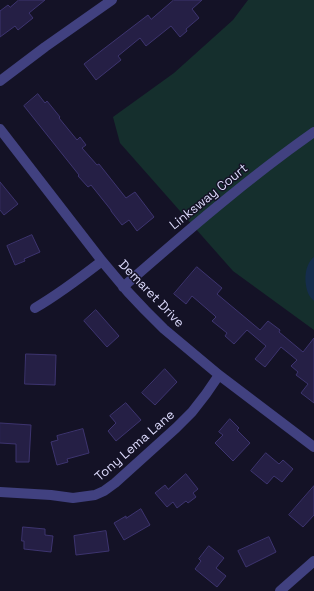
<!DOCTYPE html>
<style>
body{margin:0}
canvas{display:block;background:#141226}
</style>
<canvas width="314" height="591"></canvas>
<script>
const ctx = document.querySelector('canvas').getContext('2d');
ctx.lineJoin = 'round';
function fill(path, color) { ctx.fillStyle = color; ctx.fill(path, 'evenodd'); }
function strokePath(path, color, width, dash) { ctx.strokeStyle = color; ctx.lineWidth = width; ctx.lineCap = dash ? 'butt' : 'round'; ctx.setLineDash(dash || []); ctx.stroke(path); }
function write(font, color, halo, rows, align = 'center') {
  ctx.font = font + ' "Space Grotesk",sans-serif'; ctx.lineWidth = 3; ctx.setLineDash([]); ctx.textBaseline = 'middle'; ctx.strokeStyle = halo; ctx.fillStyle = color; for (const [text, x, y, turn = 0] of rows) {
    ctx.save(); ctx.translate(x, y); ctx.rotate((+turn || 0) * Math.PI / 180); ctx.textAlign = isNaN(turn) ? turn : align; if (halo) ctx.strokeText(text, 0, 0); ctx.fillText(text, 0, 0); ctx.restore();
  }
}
fill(new Path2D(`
 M 248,0 L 314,0 L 314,330 L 233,271 L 120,143 L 113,117 L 174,73 L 233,20 Z`), '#152f2d');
fill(new Path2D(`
 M 314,257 L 314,301 C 312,299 309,296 308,293 C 304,282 304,265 314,257 Z`), '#152d4c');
const building = new Path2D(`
 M 19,0 L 45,0 L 29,13 L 33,18 L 18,30 L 15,26 L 0,37 L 0,11 L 8,5 L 10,7 Z
 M 174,0 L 202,0 L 192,9 L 199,18 L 186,29 L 187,31 L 180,37 L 171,26 L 146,46 L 140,38 L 118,56 L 121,60 L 96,80 L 84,64 L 148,15 L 151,19 Z
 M 38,94 L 45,103 L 47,101 L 60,117 L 59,118 L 77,140 L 80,137 L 86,145 L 82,148 L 97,165 L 99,164 L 126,198 L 135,192 L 154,217 L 137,231 L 129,220 L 122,225 L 111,211 L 111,210 L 91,185 L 88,187 L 78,176 L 79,175 L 24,106 Z
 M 0,182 L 18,204 L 4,215 L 0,210 Z
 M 32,235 L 40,252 L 24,259 L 25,261 L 15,265 L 7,246 Z
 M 197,267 L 222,288 L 217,294 L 260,330 L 268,321 L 280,330 L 279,332 L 303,352 L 314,338 L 314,403 L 301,393 L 308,384 L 296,375 L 298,372 L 291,366 L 297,360 L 281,347 L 265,367 L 255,359 L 266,346 L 247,330 L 234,344 L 225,336 L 227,333 L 212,321 L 216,317 L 214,315 L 192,296 L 186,304 L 174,294 Z
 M 96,310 L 119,336 L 107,347 L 84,321 Z
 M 26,354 L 56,355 L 55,385 L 25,384 Z
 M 165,369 L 177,382 L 155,405 L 142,393 Z
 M 126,403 L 141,420 L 116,441 L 108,431 L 116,423 L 110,416 Z
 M 230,419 L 239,428 L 237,430 L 250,443 L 233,461 L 215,443 L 223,435 L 219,432 Z
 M 0,423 L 31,425 L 29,462 L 16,462 L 16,444 L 0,443 Z
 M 83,429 L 89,453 L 67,459 L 68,462 L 57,465 L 51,442 L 58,440 L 57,436 Z
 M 266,453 L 279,464 L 283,460 L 293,469 L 282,482 L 274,476 L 267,484 L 251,471 Z
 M 186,474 L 198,489 L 193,493 L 196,497 L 188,503 L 186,501 L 177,508 L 173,502 L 167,507 L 155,493 L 165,485 L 168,489 Z
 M 314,486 L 314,515 L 303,527 L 289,515 Z
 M 141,509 L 150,525 L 124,540 L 114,523 L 126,516 L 126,518 Z
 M 23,527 L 45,529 L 45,535 L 53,536 L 51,552 L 24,549 L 24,541 L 22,541 Z
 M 106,531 L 109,551 L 76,555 L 74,536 Z
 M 269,537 L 276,552 L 246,567 L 238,551 Z
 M 209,546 L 224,558 L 216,568 L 226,576 L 217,587 L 195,569 L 201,561 L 199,559 Z`);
fill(building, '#251f45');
strokePath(building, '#3d346f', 1);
strokePath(new Path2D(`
 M 0,81 L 45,47 L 112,0
 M 0,129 L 102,261 L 128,292 L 145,310 L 164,329 L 219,375 L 314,447
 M 123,287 C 185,233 247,179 314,132
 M 35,308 C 59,294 80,278 102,261
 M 0,492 L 51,495 L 73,498 L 95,495 L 104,491 L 115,483 L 176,428 L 192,412 L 206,394 L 219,375
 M 280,591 L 314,561`), '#414180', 10);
write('13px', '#dcdafc', '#141226', [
 ["Linksway Court",209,197,-39],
 ["Demaret Drive",151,294,46],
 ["Tony Lema Lane",135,446,-41]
]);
</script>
